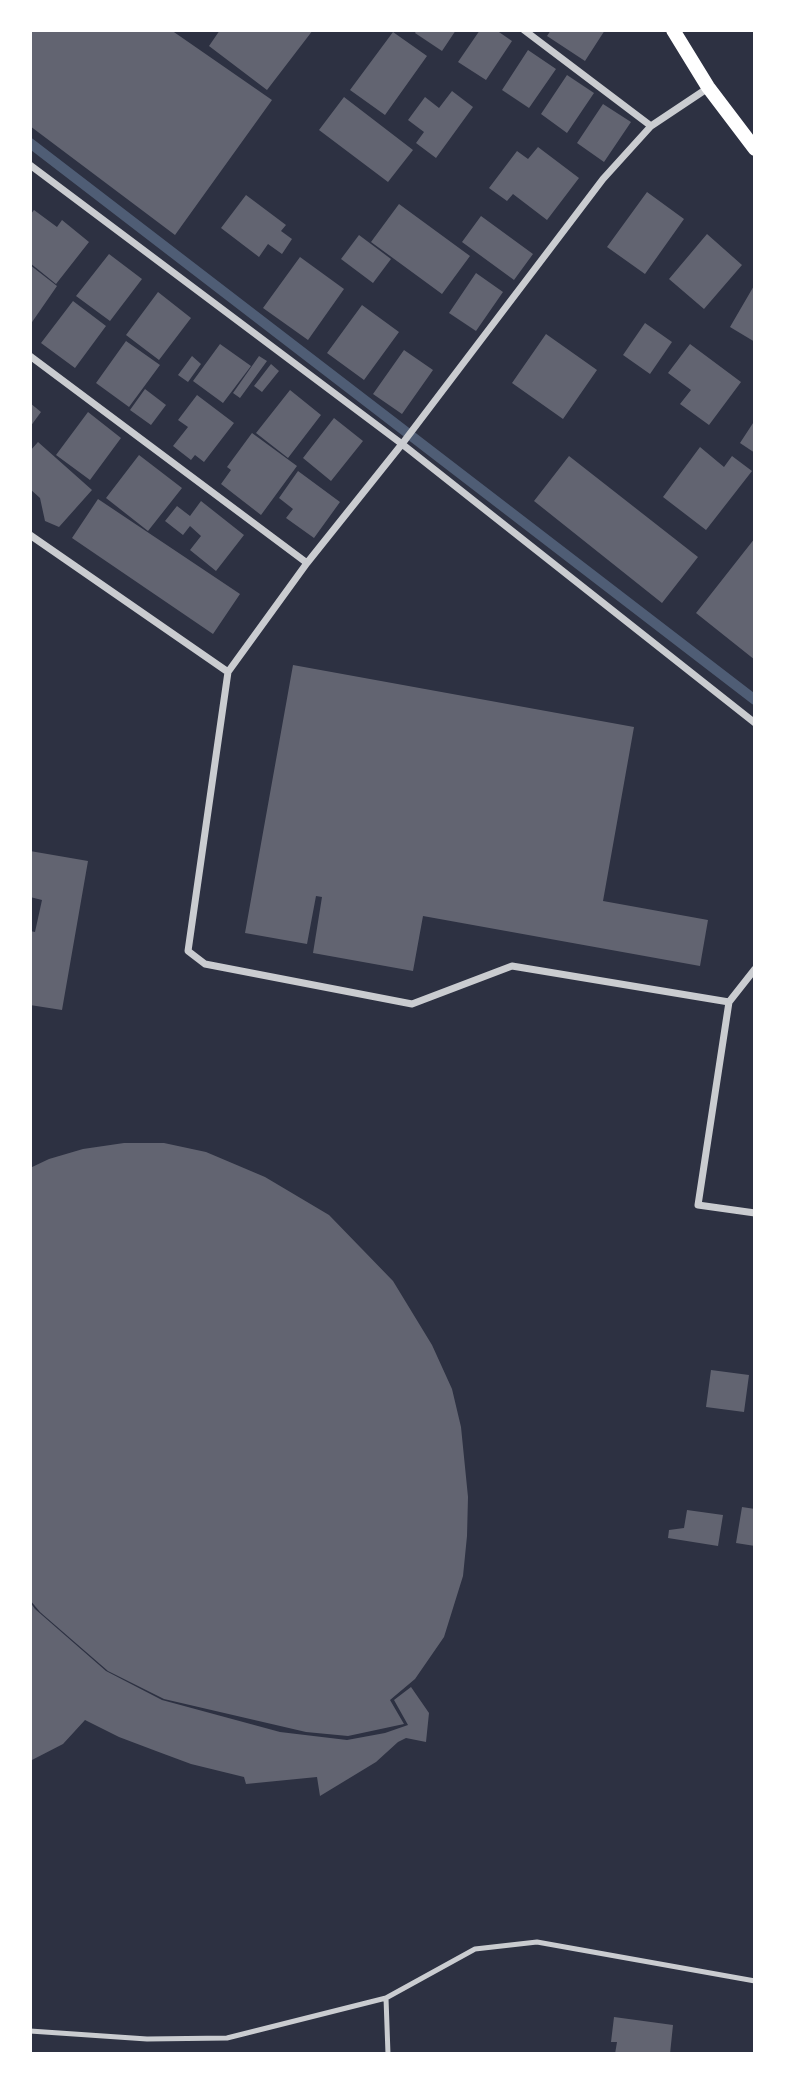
<!DOCTYPE html>
<style>
body{margin:0}
#map{position:relative;width:785px;height:2084px;overflow:hidden;background:#2d3142;font-family:Lato,sans-serif}
canvas{display:block}
.frame{position:absolute;inset:0;border:32px solid #fff;pointer-events:none}
</style>
<div id="map">
<canvas width="785" height="2084"></canvas>
<div class="frame"></div>
</div>
<script>
const ctx = document.querySelector('canvas').getContext('2d');
ctx.lineJoin = 'round';
function strokePath(path, color, width, dash) { ctx.strokeStyle = color; ctx.lineWidth = width; ctx.lineCap = dash ? 'butt' : 'round'; ctx.setLineDash(dash || []); ctx.stroke(path); }
function fill(path, color) { ctx.fillStyle = color; ctx.fill(path, 'evenodd'); }
strokePath(new Path2D(`
 M 30,143 L 755,700`), '#4f5d75', 10);
fill(new Path2D(`
 M 30,30 L 171,30 L 272,100 L 175,235 L 30,126 Z
 M 220,30 L 313,30 L 267,90 L 209,46 Z
 M 417,30 L 456,30 L 442,51 L 415,33 Z
 M 480,30 L 496,30 L 512,41 L 486,80 L 458,62 Z
 M 551,30 L 605,30 L 585,61 L 547,36 Z
 M 393,32 L 427,56 L 385,115 L 350,90 Z
 M 528,50 L 556,69 L 529,108 L 502,90 Z
 M 567,75 L 594,93 L 567,133 L 541,114 Z
 M 452,91 L 473,107 L 436,158 L 416,143 L 424,132 L 408,120 L 425,97 L 439,108 Z
 M 344,97 L 413,150 L 388,182 L 319,130 Z
 M 603,104 L 631,122 L 604,162 L 577,143 Z
 M 538,147 L 579,178 L 547,220 L 513,194 L 507,201 L 489,188 L 517,151 L 528,159 Z
 M 647,192 L 684,219 L 645,274 L 607,247 Z
 M 246,195 L 286,225 L 281,231 L 292,239 L 282,254 L 268,244 L 259,257 L 221,228 Z
 M 399,204 L 470,256 L 442,294 L 371,242 Z
 M 34,210 L 57,227 L 62,220 L 89,242 L 56,284 L 30,263 L 30,215 Z
 M 481,216 L 533,254 L 514,280 L 462,242 Z
 M 707,234 L 742,265 L 704,309 L 669,279 Z
 M 359,235 L 391,259 L 373,283 L 341,259 Z
 M 109,254 L 142,279 L 110,321 L 76,296 Z
 M 300,257 L 344,289 L 308,340 L 263,308 Z
 M 30,265 L 57,286 L 30,325 Z
 M 476,273 L 503,292 L 476,331 L 449,313 Z
 M 755,284 L 755,342 L 730,327 Z
 M 158,292 L 191,318 L 159,360 L 126,335 Z
 M 73,301 L 106,326 L 75,368 L 41,343 Z
 M 362,305 L 399,332 L 364,380 L 327,353 Z
 M 645,323 L 672,342 L 650,374 L 623,355 Z
 M 546,334 L 597,370 L 563,419 L 512,383 Z
 M 126,341 L 160,365 L 129,407 L 96,383 Z
 M 220,344 L 251,366 L 223,403 L 193,381 Z
 M 690,344 L 741,382 L 709,425 L 680,404 L 691,390 L 668,373 Z
 M 404,350 L 433,370 L 402,414 L 373,394 Z
 M 192,356 L 201,364 L 188,382 L 178,375 Z
 M 259,356 L 267,361 L 240,398 L 233,393 Z
 M 271,364 L 279,371 L 262,392 L 254,386 Z
 M 145,389 L 166,405 L 151,425 L 130,410 Z
 M 290,390 L 321,415 L 288,458 L 256,433 Z
 M 197,395 L 234,423 L 204,462 L 195,455 L 191,460 L 173,446 L 188,427 L 178,420 Z
 M 30,403 L 41,412 L 30,427 Z
 M 88,412 L 121,438 L 90,480 L 56,455 Z
 M 334,418 L 363,441 L 331,481 L 303,458 Z
 M 755,420 L 755,453 L 740,443 Z
 M 252,433 L 297,466 L 261,515 L 221,484 L 231,470 L 227,467 Z
 M 38,442 L 92,490 L 59,527 L 45,521 L 40,498 L 30,489 L 30,451 Z
 M 700,447 L 724,467 L 732,456 L 752,471 L 706,530 L 663,497 Z
 M 139,455 L 182,488 L 148,531 L 106,498 Z
 M 569,456 L 698,557 L 662,603 L 534,501 Z
 M 298,471 L 340,502 L 314,538 L 286,518 L 293,509 L 279,498 Z
 M 98,499 L 240,594 L 213,634 L 72,538 Z
 M 201,501 L 244,535 L 216,571 L 190,550 L 201,536 L 190,526 L 183,535 L 165,521 L 177,506 L 190,516 Z
 M 755,538 L 755,660 L 696,613 Z
 M 293,665 L 634,727 L 603,901 L 708,920 L 700,966 L 423,916 L 413,971 L 313,953 L 322,897 L 316,896 L 307,944 L 245,933 Z
 M 30,851 L 88,861 L 62,1010 L 30,1005 L 30,931 L 35,932 L 42,900 L 30,897 Z
 M 124,1143 L 164,1143 L 206,1152 L 265,1177 L 329,1215 L 393,1281 L 432,1345 L 452,1389 L 461,1427 L 468,1497 L 467,1536 L 463,1576 L 444,1637 L 415,1679 L 390,1700 L 404,1724 L 348,1736 L 306,1732 L 164,1699 L 108,1671 L 40,1612 L 30,1600 L 30,1168 L 49,1159 L 83,1149 Z
 M 711,1370 L 749,1375 L 744,1412 L 706,1407 Z
 M 742,1507 L 755,1509 L 755,1546 L 736,1543 Z
 M 687,1510 L 723,1515 L 718,1546 L 668,1538 L 669,1530 L 684,1528 Z
 M 30,1602 L 35,1609 L 106,1671 L 162,1700 L 280,1732 L 347,1740 L 385,1733 L 408,1725 L 394,1700 L 411,1687 L 429,1713 L 426,1742 L 406,1738 L 398,1742 L 376,1762 L 320,1796 L 317,1777 L 246,1784 L 244,1777 L 191,1764 L 156,1751 L 119,1737 L 85,1720 L 63,1744 L 30,1761 Z
 M 614,2017 L 673,2025 L 670,2054 L 615,2054 L 617,2042 L 611,2042 Z`), '#626471');
strokePath(new Path2D(`
 M 386,1998 L 388,2054
 M 30,2031 L 147,2039 L 227,2038 L 386,1998 L 475,1949 L 537,1942 L 755,1981`), '#caccd0', 5);
strokePath(new Path2D(`
 M 524,30 L 651,126
 M 708,88 L 651,126 L 603,179 L 402,444 L 307,563 L 228,672 L 188,951 L 205,964 L 412,1004 L 512,966 L 729,1002
 M 30,165 L 402,444 L 755,723
 M 30,356 L 307,563
 M 30,535 L 228,672
 M 755,969 L 729,1002 L 698,1205 L 755,1213`), '#caccd0', 7);
strokePath(new Path2D(`
 M 673,30 L 708,87 L 755,149`), '#fff', 14);
</script>
